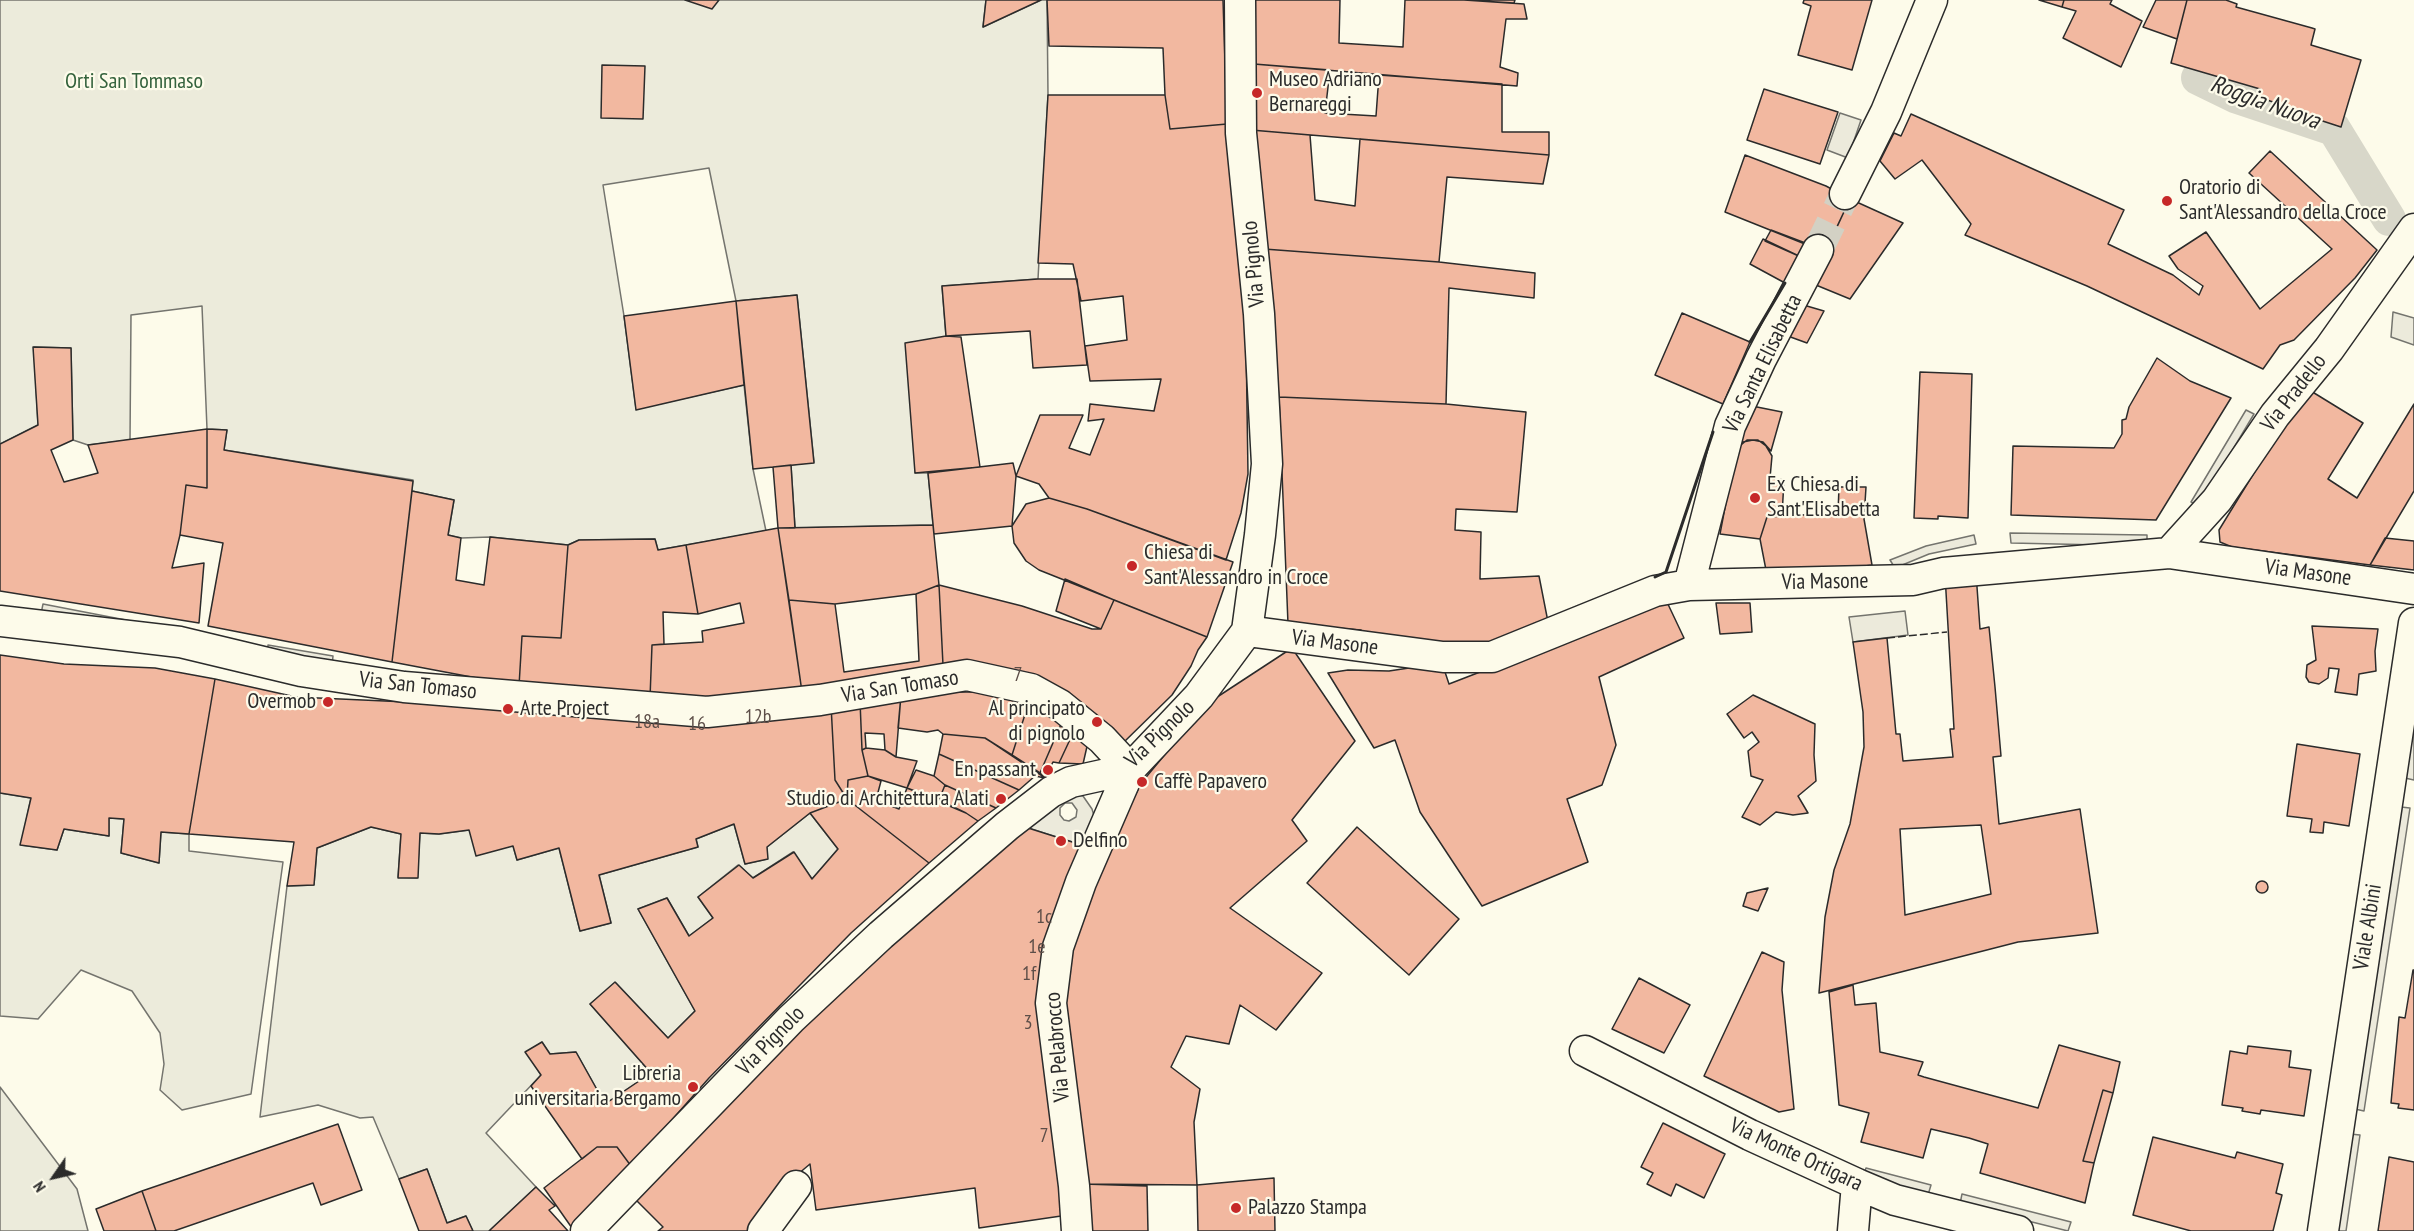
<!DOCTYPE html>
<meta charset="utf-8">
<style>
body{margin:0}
#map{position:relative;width:2414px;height:1231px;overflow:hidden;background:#fdfbea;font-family:"PT Sans Narrow",sans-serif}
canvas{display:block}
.north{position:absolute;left:24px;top:1147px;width:60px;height:60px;-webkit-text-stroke:4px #fdfbea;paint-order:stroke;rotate:236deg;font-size:16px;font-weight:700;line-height:24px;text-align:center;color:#2b2b2b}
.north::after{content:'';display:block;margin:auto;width:21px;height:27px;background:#2b2b2b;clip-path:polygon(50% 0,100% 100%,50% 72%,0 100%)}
</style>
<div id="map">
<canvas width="2414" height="1231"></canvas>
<div class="north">N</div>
</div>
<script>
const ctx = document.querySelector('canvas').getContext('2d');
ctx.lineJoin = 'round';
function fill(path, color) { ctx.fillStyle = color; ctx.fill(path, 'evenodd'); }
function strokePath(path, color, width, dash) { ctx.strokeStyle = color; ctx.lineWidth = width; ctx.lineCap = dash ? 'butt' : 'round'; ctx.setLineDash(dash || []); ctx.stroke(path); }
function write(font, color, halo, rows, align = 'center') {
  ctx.font = font + ' "PT Sans Narrow",sans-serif'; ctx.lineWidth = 4.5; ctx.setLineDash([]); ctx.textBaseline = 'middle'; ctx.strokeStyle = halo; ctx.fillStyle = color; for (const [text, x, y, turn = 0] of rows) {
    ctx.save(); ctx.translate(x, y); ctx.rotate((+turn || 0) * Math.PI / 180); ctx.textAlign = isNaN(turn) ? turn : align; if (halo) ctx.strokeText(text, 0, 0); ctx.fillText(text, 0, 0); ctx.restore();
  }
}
const green = new Path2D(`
 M 0,0 L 986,0 L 983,27 L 1041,0 L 1047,0 L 1048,95 L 1038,279 L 942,286 L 946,336 L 915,473 L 928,473 L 933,525 L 795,528 L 791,465 L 814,462 L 797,295 L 736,301 L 709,168 L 603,185 L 624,316 L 636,409 L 744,385 L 753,469 L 766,531 L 658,550 L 655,539 L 579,540 L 568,545 L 490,537 L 461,538 L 448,535 L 454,500 L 412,491 L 413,480 L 224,450 L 227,430 L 207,429 L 202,306 L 131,315 L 130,440 L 88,445 L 73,440 L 71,348 L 34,347 L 38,425 L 0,444 Z
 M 0,793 L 31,798 L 21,845 L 57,850 L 64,829 L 109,836 L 109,818 L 124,819 L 121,853 L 159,863 L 161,832 L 189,834 L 189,851 L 283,862 L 251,1094 L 182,1110 L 160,1090 L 164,1064 L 160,1033 L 132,991 L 81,970 L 38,1019 L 0,1016 Z
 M 810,813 L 838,849 L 812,879 L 793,852 L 753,878 L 738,865 L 698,897 L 713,918 L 689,936 L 667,898 L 638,909 L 695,1011 L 668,1038 L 616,983 L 590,1004 L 651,1073 L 605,1104 L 576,1052 L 550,1054 L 542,1042 L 527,1052 L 541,1075 L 486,1133 L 536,1187 L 489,1231 L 473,1231 L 466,1216 L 447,1223 L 427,1169 L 399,1179 L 373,1117 L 360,1118 L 318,1105 L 260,1117 L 287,886 L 314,885 L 317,848 L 371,827 L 401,834 L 398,877 L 417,878 L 420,833 L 439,834 L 469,830 L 513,846 L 517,860 L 559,848 L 580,931 L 611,923 L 599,875 L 698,847 L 696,839 L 734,824 L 745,864 L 767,859 L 767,847 Z
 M 0,1087 L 77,1189 L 88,1231 L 0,1231 Z`);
fill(green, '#ecebdb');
strokePath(green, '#74746e', 1.5);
const parking = new Path2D(`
 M 1840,113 L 1861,120 L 1848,158 L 1827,150 Z
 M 2393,312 L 2414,318 L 2414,345 L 2391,337 Z
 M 2246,410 L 2254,414 L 2199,506 L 2191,502 Z
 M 2010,533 L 2147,535 L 2147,546 L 2011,543 Z
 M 1974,535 L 1976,544 L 1929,554 L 1895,568 L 1890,560 L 1926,546 Z
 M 43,604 L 136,622 L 134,631 L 41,614 Z
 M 1905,611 L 1908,635 L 1853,642 L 1849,617 Z
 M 268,645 L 333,656 L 332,666 L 267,655 Z
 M 2414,719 L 2414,780 L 2405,778 Z
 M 1069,794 L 1083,796 L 1092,809 L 1095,819 L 1088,847 L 1025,827 ZM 1065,803 L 1072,803 L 1077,810 L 1076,817 L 1069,821 L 1064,820 L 1060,815 L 1060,808 Z
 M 2401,807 L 2410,808 L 2364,1111 L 2355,1109 Z
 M 2350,1134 L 2360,1135 L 2346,1231 L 2336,1231 Z
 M 1866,1168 L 1931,1185 L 1928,1195 L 1863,1177 Z
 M 1962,1194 L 2071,1222 L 2068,1231 L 1960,1204 Z`);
fill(parking, '#eceadb');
strokePath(parking, '#74746e', 1.5);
strokePath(new Path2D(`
 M 2198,78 L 2235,96 L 2334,129 L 2389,219`), '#d8d7c9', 34);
const building = new Path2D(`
 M 685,0 L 719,0 L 712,9 Z
 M 986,0 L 1041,0 L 983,27 Z
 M 1047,0 L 1223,0 L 1227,124 L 1170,129 L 1165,95 L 1163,48 L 1049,46 Z
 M 1255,0 L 1340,0 L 1339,43 L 1403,47 L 1405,0 L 1464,0 L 1524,4 L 1527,19 L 1506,19 L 1500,67 L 1518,73 L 1517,86 L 1254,64 Z
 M 1464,0 L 1515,0 L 1514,3 Z
 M 1804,0 L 1872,0 L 1852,70 L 1798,55 L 1811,6 L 1803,3 Z
 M 2039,0 L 2064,0 L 2062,7 Z
 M 2064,0 L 2112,0 L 2110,4 L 2142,21 L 2121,67 L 2063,38 L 2076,11 L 2062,7 Z
 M 2156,0 L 2187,0 L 2177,39 L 2143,27 Z
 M 2187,0 L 2226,0 L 2237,4 L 2236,7 L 2312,28 L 2315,29 L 2311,45 L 2361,60 L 2341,127 L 2298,113 L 2294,109 L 2258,97 L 2260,89 L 2171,63 Z
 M 1254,64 L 1330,70 L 1325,113 L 1376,116 L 1379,75 L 1502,84 L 1502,132 L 1549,132 L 1549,155 L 1251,130 Z
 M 602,65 L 645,66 L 643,119 L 601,118 Z
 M 1764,89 L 1838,112 L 1820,164 L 1747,140 Z
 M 1048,95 L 1165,95 L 1170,129 L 1227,124 L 1246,339 L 1248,474 L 1241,513 L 1226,560 L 1087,509 L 1049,498 L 1039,484 L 1016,476 L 1040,415 L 1083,415 L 1069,448 L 1090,455 L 1104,419 L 1088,421 L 1090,404 L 1154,411 L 1161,379 L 1090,381 L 1085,346 L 1127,340 L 1123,296 L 1081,301 L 1073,264 L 1038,263 Z
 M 1911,114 L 2124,210 L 2108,244 L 2173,275 L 2199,295 L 2203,286 L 2178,269 L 2169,256 L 2206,232 L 2260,309 L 2332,249 L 2249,173 L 2270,151 L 2377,250 L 2355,278 L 2294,340 L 2280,345 L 2263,369 L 2087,286 L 1965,235 L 1971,224 L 1922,160 L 1895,179 L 1880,161 L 1894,133 L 1901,136 Z
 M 1251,130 L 1310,135 L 1315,200 L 1355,206 L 1360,139 L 1549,155 L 1543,184 L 1447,177 L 1439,262 L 1264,249 Z
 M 1745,155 L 1826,186 L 1850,199 L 1825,252 L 1725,212 Z
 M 1850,199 L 1903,223 L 1850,299 L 1811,283 Z
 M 1771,230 L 1808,244 L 1801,257 L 1765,241 Z
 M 1763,239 L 1801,257 L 1785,283 L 1750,264 Z
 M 1264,249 L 1439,262 L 1535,273 L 1534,298 L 1449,288 L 1446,404 L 1279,397 Z
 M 1038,279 L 1077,279 L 1087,365 L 1033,368 L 1030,331 L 946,336 L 942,286 Z
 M 797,295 L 814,463 L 753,469 L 736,301 Z
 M 736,301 L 744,385 L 636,410 L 624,316 Z
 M 1800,304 L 1824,311 L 1807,343 L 1785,335 Z
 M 1682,313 L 1750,342 L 1723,404 L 1655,375 Z
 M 946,336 L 961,337 L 980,467 L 915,473 L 905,343 Z
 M 33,347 L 71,348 L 73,440 L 51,450 L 64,482 L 98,473 L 88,445 L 207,429 L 207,488 L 186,485 L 180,535 L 172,568 L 204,563 L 199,623 L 0,591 L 0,444 L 38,425 Z
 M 2157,358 L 2190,381 L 2231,398 L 2156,520 L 2011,515 L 2013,446 L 2114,448 L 2122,434 L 2122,420 L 2126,419 L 2129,407 Z
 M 1920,372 L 1972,374 L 1968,518 L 1938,516 L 1938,519 L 1914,518 Z
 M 2306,388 L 2363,423 L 2328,479 L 2357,498 L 2414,404 L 2414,491 L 2370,565 L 2232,547 L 2220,542 L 2219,530 Z
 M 1279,397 L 1446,404 L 1526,412 L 1517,512 L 1456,509 L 1455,530 L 1481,532 L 1480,579 L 1539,576 L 1549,627 L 1488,650 L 1358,638 L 1361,630 L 1288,624 Z
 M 1752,406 L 1782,412 L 1771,451 L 1763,442 L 1753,440 L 1743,442 L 1736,449 Z
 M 207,429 L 227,430 L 224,450 L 413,481 L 392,662 L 208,626 L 223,543 L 180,535 L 186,485 L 207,488 Z
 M 1747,440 L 1758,440 L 1766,446 L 1772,456 L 1770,478 L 1784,480 L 1782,516 L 1767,517 L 1760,539 L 1720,534 L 1736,449 Z
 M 1013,463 L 1016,476 L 1012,526 L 934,534 L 928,473 Z
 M 791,465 L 795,528 L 778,528 L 773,467 Z
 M 1839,487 L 1866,487 L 1864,519 L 1872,565 L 1829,571 L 1766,570 L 1760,539 L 1767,517 L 1838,513 Z
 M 412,491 L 454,500 L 448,535 L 461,538 L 456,580 L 484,585 L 490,537 L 568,545 L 561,638 L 522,636 L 519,686 L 392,662 Z
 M 1049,498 L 1087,509 L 1233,562 L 1207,637 L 1039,570 L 1026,561 L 1014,543 L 1012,526 L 1026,504 Z
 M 933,525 L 939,585 L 916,594 L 835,604 L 789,600 L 778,528 Z
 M 778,528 L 802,692 L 713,702 L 650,698 L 652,645 L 703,642 L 702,631 L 744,623 L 740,603 L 698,614 L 686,545 Z
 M 2385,538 L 2414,541 L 2414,570 L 2370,565 Z
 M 655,539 L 658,550 L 686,545 L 698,614 L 663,612 L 664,644 L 652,645 L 650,698 L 519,686 L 522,636 L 561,638 L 568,545 L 579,540 Z
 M 1976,573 L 1980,629 L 1989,627 L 1995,687 L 2001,756 L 1993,757 L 1999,824 L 2080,809 L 2098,933 L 2018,942 L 1819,993 L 1825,917 L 1834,870 L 1850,824 L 1864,747 L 1863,712 L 1853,642 L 1887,638 L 1896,734 L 1900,734 L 1903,761 L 1953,757 L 1950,729 L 1954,729 L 1945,575 ZM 1981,825 L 1991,894 L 1905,915 L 1900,829 Z
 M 1065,579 L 1114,600 L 1101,629 L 1056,611 Z
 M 939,585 L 943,665 L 802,692 L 789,600 L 835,604 L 844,672 L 919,661 L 916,594 Z
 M 939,585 L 1022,606 L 1092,629 L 1101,629 L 1114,600 L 1207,637 L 1198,650 L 1191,666 L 1172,695 L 1123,743 L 943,665 Z
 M 1666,600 L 1684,638 L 1599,677 L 1616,745 L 1602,785 L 1567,799 L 1588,862 L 1482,906 L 1420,812 L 1395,740 L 1374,748 L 1328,673 L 1348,670 L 1389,671 L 1442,663 L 1449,684 Z
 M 1716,603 L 1750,603 L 1752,632 L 1720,634 Z
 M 2312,626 L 2378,629 L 2375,651 L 2376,671 L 2359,674 L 2357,695 L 2335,692 L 2339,669 L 2329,668 L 2328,678 L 2319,684 L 2309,682 L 2306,677 L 2307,665 L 2316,660 Z
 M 1292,648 L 1355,741 L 1292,820 L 1307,841 L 1230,908 L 1322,973 L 1276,1030 L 1240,1005 L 1229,1044 L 1186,1036 L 1171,1067 L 1200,1089 L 1194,1122 L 1197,1185 L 1083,1184 L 1063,999 L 1069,948 L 1113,838 L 1142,782 L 1208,703 Z
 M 0,655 L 64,664 L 155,668 L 215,679 L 189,834 L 161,832 L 159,863 L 121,853 L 124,819 L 109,818 L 109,836 L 64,829 L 57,850 L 20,845 L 31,798 L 0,793 Z
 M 215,679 L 296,697 L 407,702 L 831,705 L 835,780 L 847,799 L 810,813 L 767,847 L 768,859 L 745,864 L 734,824 L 696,839 L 698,847 L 599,875 L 611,923 L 580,931 L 559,848 L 517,860 L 513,846 L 476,856 L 469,830 L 439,834 L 420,833 L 418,878 L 398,878 L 401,834 L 371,827 L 317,848 L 314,885 L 287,886 L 294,842 L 189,834 Z
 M 943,692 L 991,692 L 1029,702 L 1012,755 L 985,738 L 943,734 L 938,730 L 927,732 L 898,728 L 901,695 Z
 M 901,695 L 896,757 L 885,750 L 884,734 L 865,733 L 866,748 L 862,750 L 860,701 Z
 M 1753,695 L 1815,724 L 1814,755 L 1816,781 L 1798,796 L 1808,813 L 1793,815 L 1776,812 L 1760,825 L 1742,817 L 1763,780 L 1751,776 L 1748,751 L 1759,742 L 1752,732 L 1744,738 L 1727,714 Z
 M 860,701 L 862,750 L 868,776 L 848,780 L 847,799 L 835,780 L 831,705 Z
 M 1029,702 L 1062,722 L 1040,773 L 1012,755 Z
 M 1062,722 L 1074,731 L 1059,763 L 1053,762 L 1045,778 L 1040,773 Z
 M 1074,731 L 1088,742 L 1083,764 L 1059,763 Z
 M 943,734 L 985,738 L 1045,778 L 1035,776 L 1019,790 L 939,754 Z
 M 2297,744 L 2360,754 L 2349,826 L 2324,822 L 2323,833 L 2310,832 L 2312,819 L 2287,816 Z
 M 866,748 L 885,750 L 896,757 L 917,761 L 907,788 L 868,776 L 862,750 Z
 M 939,754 L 1019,790 L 996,808 L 945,785 L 934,776 Z
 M 916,770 L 934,776 L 945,785 L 939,800 L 907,788 Z
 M 868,776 L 881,781 L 876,800 L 899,809 L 907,788 L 966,813 L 978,821 L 929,863 L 847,799 L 848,780 Z
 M 945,785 L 996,808 L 978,821 L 966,813 L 939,800 Z
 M 847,799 L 929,863 L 851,933 L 709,1078 L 631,1166 L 617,1147 L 597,1147 L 582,1159 L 531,1086 L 541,1075 L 525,1052 L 542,1042 L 550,1054 L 576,1052 L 605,1104 L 651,1073 L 590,1004 L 615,982 L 668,1038 L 695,1011 L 638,909 L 667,898 L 689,936 L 713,918 L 698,897 L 739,865 L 753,878 L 794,852 L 812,879 L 838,849 L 810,813 Z
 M 1025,827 L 1088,847 L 1056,922 L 1068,1215 L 979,1228 L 975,1188 L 816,1210 L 810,1164 L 766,1201 L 766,1217 L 753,1231 L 658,1231 L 663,1227 L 632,1196 L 831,1000 Z
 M 1357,827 L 1459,919 L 1409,975 L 1307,883 Z
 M2256 887a6 6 0 1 1 12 0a6 6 0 1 1-12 0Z
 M 1768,888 L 1758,911 L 1743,906 L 1747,893 Z
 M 1762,952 L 1784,962 L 1782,990 L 1794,1109 L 1779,1112 L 1704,1076 Z
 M 2413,970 L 2414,970 L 2414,1110 L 2398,1108 L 2399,1104 L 2391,1103 L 2399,1017 L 2405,1018 Z
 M 1639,978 L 1690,1005 L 1664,1053 L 1612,1029 Z
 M 1853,985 L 1855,1005 L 1876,1003 L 1880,1052 L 1923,1062 L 1918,1075 L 1924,1077 L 2038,1108 L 2059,1045 L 2120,1062 L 2113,1093 L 2103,1090 L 2083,1161 L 2094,1163 L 2085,1203 L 1980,1173 L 1988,1144 L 1969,1138 L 1931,1129 L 1923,1158 L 1861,1142 L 1869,1113 L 1839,1105 L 1829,992 Z
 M 2248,1046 L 2291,1051 L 2289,1067 L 2311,1070 L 2304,1116 L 2261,1110 L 2260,1114 L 2242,1111 L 2243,1108 L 2222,1105 L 2230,1051 L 2247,1054 Z
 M 2103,1090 L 2113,1093 L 2094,1163 L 2083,1161 Z
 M 1663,1123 L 1725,1154 L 1704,1198 L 1676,1184 L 1671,1196 L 1647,1184 L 1653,1173 L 1641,1167 Z
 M 338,1124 L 362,1190 L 321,1205 L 313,1183 L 174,1231 L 156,1231 L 142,1191 Z
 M 2153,1137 L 2235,1158 L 2237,1152 L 2283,1164 L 2276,1193 L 2282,1195 L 2273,1231 L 2191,1231 L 2133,1215 Z
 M 597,1147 L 617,1147 L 631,1166 L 572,1228 L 544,1188 Z
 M 2389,1157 L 2414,1162 L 2414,1231 L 2378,1231 Z
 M 427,1169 L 447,1223 L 466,1216 L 473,1231 L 419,1231 L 399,1179 Z
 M 1274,1178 L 1275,1231 L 1198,1231 L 1197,1185 Z
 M 1083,1184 L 1147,1186 L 1148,1231 L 1086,1231 Z
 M 536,1187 L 555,1206 L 549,1210 L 568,1231 L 489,1231 Z
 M 142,1191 L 156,1231 L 104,1231 L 96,1209 Z`);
fill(building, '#f2b8a0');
strokePath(building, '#2b2b2b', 1.5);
strokePath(new Path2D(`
 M 1818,250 L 1845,194`), '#d3d1c4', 30, [30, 15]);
const street = new Path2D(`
 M 1845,194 L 1886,112 L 1932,0
 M 2169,553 L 2217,500 L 2275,415 L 2329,349 L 2414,229
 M 1689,585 L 1730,426 L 1761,359 L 1818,250
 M 0,621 L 180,642 L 301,671 L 404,687 L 707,712 L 820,700 L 967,675 L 1031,689 L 1060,705 L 1102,739 L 1130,769
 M 1247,631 L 1443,657 L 1492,657 L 1655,591 L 1689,585 L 1913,580 L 1943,573 L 2169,553 L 2414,589
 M 1585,1051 L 1750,1135 L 1857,1184 L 1895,1200 L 2018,1231
 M 586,1231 L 791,1019 L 881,935 L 1007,826 L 1051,792 L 1071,782 L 1130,769 L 1199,696 L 1247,631 L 1260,535 L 1267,464 L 1259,314 L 1241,133 L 1240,0
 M 763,1231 L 796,1186
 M 1077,1231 L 1074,1186 L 1051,1003 L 1058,947 L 1081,882 L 1130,769
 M 1853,1231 L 1857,1184
 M 2323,1231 L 2414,623`);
strokePath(street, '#2b2b2b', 33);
strokePath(street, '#fdfbea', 30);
strokePath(new Path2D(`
 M 1887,638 L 1947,632`), '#2b2b2b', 1.5, [8, 3]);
strokePath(new Path2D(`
 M 1750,342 L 1785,283
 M 1655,577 L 1666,572 L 1713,432`), '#2b2b2b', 3);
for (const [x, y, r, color] of [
 [1257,93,6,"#c62828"],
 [2167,201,6,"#c62828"],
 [1755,498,6,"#c62828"],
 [1132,566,6,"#c62828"],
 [328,702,6,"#c62828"],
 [508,709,6,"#c62828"],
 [1097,722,6,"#c62828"],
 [1048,770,6,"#c62828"],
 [1142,782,6,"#c62828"],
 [1001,799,6,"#c62828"],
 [1061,841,6,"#c62828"],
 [693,1087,6,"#c62828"],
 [1236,1208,6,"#c62828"]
]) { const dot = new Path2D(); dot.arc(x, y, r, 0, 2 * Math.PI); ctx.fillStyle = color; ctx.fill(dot); strokePath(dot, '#fdfbea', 2); }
write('20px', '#5d4e48', null, [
 ["7",1018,675],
 ["12b",758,717],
 ["18a",647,722],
 ["16",697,724],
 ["1c",1044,917],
 ["1e",1037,947],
 ["1f",1029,974],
 ["3",1028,1023],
 ["7",1044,1136]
]);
write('22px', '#2b2b2b', '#fdfbea', [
 ["Museo Adriano",1269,80],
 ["Bernareggi",1269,105],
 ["Oratorio di",2179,188],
 ["Sant'Alessandro della Croce",2179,213],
 ["Ex Chiesa di",1767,485],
 ["Sant'Elisabetta",1767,510],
 ["Chiesa di",1144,553],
 ["Sant'Alessandro in Croce",1144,578],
 ["Overmob",316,702,"right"],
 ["Arte Project",520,709],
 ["Al principato",1085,709,"right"],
 ["di pignolo",1085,734,"right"],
 ["En passant",1036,770,"right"],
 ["Caffè Papavero",1154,782],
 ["Studio di Architettura Alati",989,799,"right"],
 ["Delfino",1073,841],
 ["Libreria",681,1074,"right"],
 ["universitaria Bergamo",681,1099,"right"],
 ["Palazzo Stampa",1248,1208]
], 'left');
write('22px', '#34623c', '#fdfbea', [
 ["Orti San Tommaso",134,82]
]);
write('22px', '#2b2b2b', '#fdfbea', [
 ["Via Pignolo",1254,264,-95],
 ["Via Santa Elisabetta",1763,364,-64],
 ["Via Pradello",2294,393,-52],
 ["Via Masone",2308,573,8],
 ["Via Masone",1825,582,-1],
 ["Via Masone",1335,643,7],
 ["Via San Tomaso",418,686,6],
 ["Via San Tomaso",900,687,-9],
 ["Via Pignolo",1160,734,-44],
 ["Viale Albini",2368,927,-81],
 ["Via Pignolo",771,1041,-46],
 ["Via Pelabrocco",1058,1047,-95],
 ["Via Monte Ortigara",1796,1155,25]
]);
write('italic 24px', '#2b2b2b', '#fdfbea', [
 ["Roggia Nuova",2265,103,20]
]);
</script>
